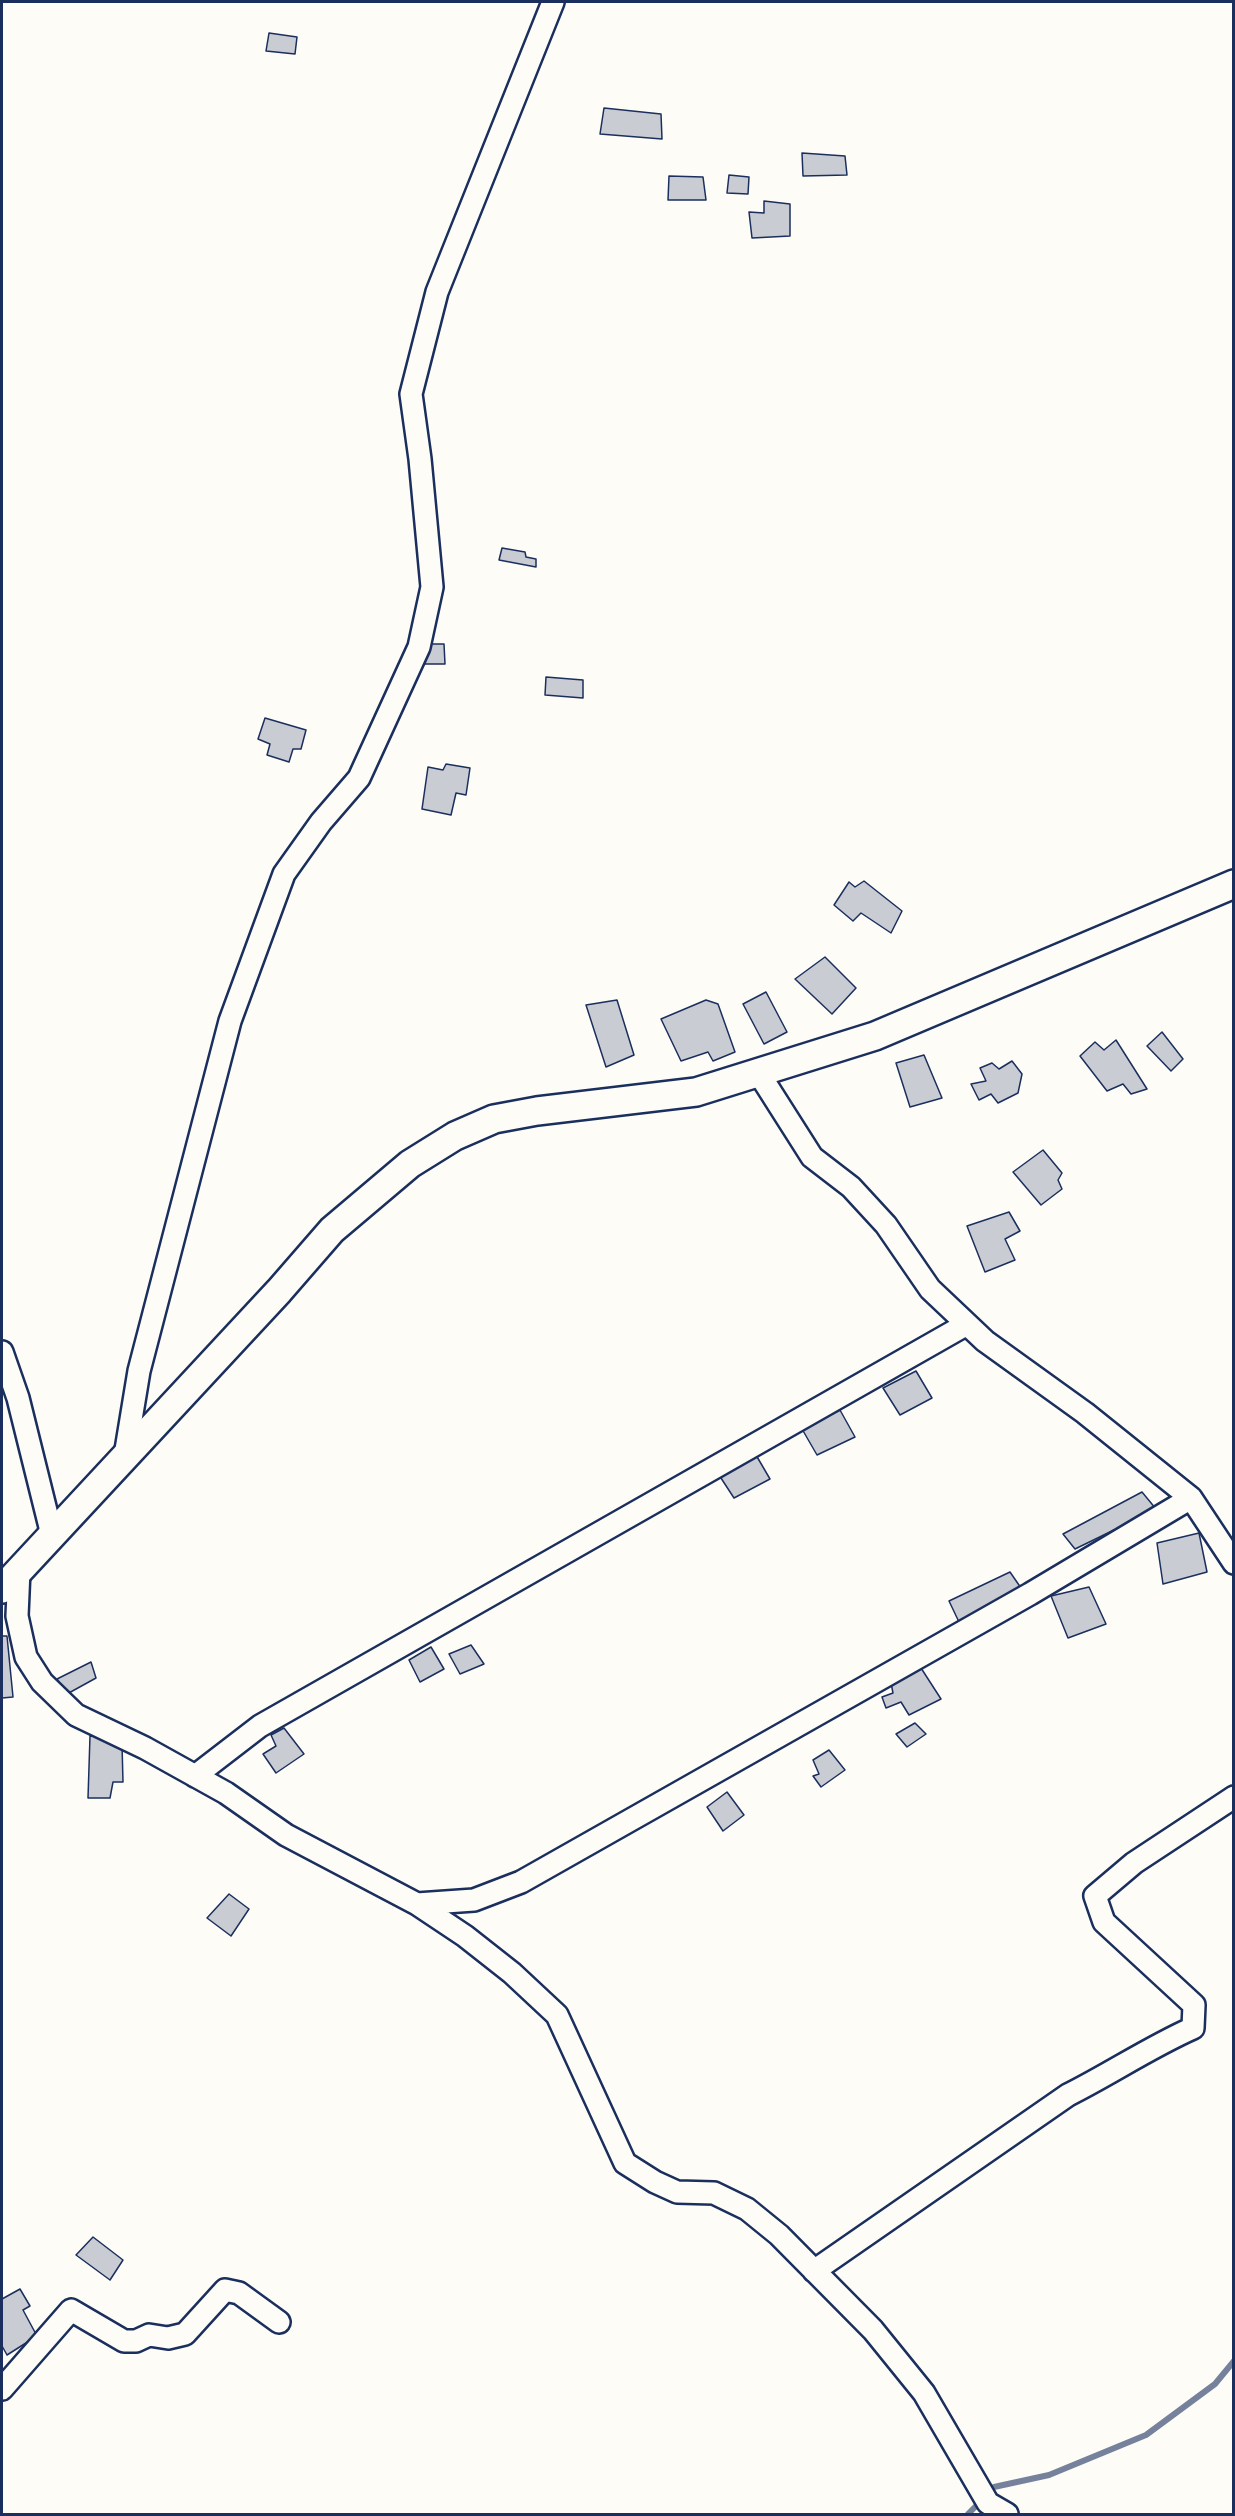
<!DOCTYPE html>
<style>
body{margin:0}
#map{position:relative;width:1235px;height:2516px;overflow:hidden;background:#fdfcf7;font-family:"Architects Daughter",sans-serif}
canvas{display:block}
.frame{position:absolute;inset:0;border:3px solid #1b2f5e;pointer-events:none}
</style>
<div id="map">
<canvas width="1235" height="2516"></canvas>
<div class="frame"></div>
</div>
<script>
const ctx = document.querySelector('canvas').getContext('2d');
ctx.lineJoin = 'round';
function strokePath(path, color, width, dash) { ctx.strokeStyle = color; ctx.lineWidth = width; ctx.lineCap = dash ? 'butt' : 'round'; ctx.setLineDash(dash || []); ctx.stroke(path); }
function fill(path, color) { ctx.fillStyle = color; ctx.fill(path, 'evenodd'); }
strokePath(new Path2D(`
 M 994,2487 L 1049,2475 L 1146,2435 L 1215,2384 L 1234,2361
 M 968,2514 L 980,2502`), '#76819c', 6);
const building = new Path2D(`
 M 269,33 L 297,37 L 295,54 L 266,51 Z
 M 604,108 L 661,114 L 662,139 L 600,134 Z
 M 802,153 L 845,156 L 847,175 L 803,176 Z
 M 729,175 L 749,177 L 748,194 L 727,193 Z
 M 669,176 L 703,177 L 706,200 L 668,200 Z
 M 764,201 L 790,204 L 790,236 L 752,238 L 749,212 L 764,213 Z
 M 502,548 L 525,552 L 526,557 L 536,559 L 536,567 L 499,560 Z
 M 424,644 L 444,644 L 445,664 L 425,664 Z
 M 546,677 L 583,680 L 583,698 L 545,695 Z
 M 265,718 L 306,730 L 301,749 L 293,749 L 289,762 L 267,755 L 270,744 L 258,739 Z
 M 446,764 L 470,768 L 466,795 L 456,793 L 451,815 L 422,809 L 428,767 L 443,770 Z
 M 864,881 L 902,911 L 891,933 L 861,913 L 853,921 L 834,905 L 849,882 L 855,887 Z
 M 825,957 L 856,988 L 832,1014 L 795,979 Z
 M 766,992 L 787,1032 L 764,1044 L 743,1004 Z
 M 617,1000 L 634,1055 L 606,1067 L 586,1005 Z
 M 706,1000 L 718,1004 L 735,1052 L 713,1061 L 708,1052 L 681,1061 L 661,1019 Z
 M 1162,1032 L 1183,1059 L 1171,1071 L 1147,1046 Z
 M 1116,1040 L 1147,1089 L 1131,1094 L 1123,1084 L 1107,1091 L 1080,1056 L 1095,1042 L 1104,1050 Z
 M 924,1055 L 942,1098 L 910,1107 L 896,1063 Z
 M 1012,1061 L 1022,1074 L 1018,1093 L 998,1103 L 991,1094 L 979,1100 L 971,1084 L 986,1081 L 980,1068 L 992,1063 L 999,1069 Z
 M 1043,1150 L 1062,1173 L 1058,1180 L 1062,1189 L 1041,1205 L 1013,1172 Z
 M 1009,1212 L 1020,1231 L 1005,1239 L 1015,1260 L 985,1272 L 967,1226 Z
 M 916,1371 L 932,1398 L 900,1415 L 883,1388 Z
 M 840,1410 L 855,1437 L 817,1455 L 802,1429 Z
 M 756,1455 L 770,1479 L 734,1498 L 719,1475 Z
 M 1142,1492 L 1156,1509 L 1120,1532 L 1114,1530 L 1075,1549 L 1063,1534 Z
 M 1199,1533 L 1207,1572 L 1163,1584 L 1157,1543 Z
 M 1010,1572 L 1021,1588 L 959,1622 L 949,1601 Z
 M 1089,1587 L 1106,1624 L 1068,1638 L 1051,1596 Z
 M 2,1636 L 7,1636 L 13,1697 L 2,1698 Z
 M 471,1645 L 484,1664 L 460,1674 L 449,1654 Z
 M 431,1647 L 444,1669 L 420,1682 L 409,1660 Z
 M 91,1662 L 96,1678 L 67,1694 L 57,1679 Z
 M 921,1668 L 941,1699 L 909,1715 L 901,1702 L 886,1708 L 882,1697 L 893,1693 L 891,1683 Z
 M 915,1723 L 926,1734 L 907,1747 L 896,1734 Z
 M 284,1728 L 304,1754 L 276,1773 L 263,1754 L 276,1746 L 271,1735 Z
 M 90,1736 L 107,1738 L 122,1744 L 123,1782 L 113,1782 L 110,1798 L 88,1798 Z
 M 829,1750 L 845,1770 L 821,1787 L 813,1776 L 819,1774 L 813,1760 Z
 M 727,1792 L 744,1815 L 723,1831 L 707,1807 Z
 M 229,1894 L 249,1909 L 231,1936 L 207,1918 Z
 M 93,2237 L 123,2260 L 110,2280 L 76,2255 Z
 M 20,2289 L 30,2306 L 23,2310 L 37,2336 L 7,2355 L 2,2346 L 2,2299 Z`);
fill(building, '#c9ccd3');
strokePath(building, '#1b2f5e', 1.5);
const minor = new Path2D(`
 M 758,1072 L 812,1157 L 851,1187 L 886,1225 L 930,1289 L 985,1341 L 1085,1413 L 1191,1498 L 1234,1563
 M 2,1352 L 18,1398 L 52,1535
 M 125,1456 L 139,1371 L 230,1021 L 284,874 L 321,822 L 359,778 L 419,647 L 432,587 L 420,459 L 411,394 L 437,292 L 553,2
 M 19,1570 L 17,1616 L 26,1657 L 42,1682 L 76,1715 L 145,1748 L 226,1793 L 286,1835 L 417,1904 L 465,1936 L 512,1973 L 557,2015 L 625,2163 L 655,2182 L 677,2192 L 714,2193 L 747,2209 L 779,2235 L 873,2330 L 924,2393 L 988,2503 L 1007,2514
 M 195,1776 L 260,1726 L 967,1324
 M 417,1904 L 474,1900 L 521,1882 L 1030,1594 L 1191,1498
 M 814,2271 L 1068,2095 C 1110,2074 1150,2047 1193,2028 L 1194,2005 L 1104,1922 L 1095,1896 L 1134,1863 L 1234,1797
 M 2,2389 L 71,2310 L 124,2341 L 136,2341 L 149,2335 L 168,2338 L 185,2334 L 225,2290 L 239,2293 L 279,2322`);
const major = new Path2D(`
 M 2,1589 L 279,1291 L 332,1230 L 410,1164 L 455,1136 L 494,1119 L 537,1111 L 696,1092 L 875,1036 L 1234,884`);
strokePath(minor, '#1b2f5e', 26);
strokePath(major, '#1b2f5e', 32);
strokePath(minor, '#fdfcf7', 21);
strokePath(major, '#fdfcf7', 27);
</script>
